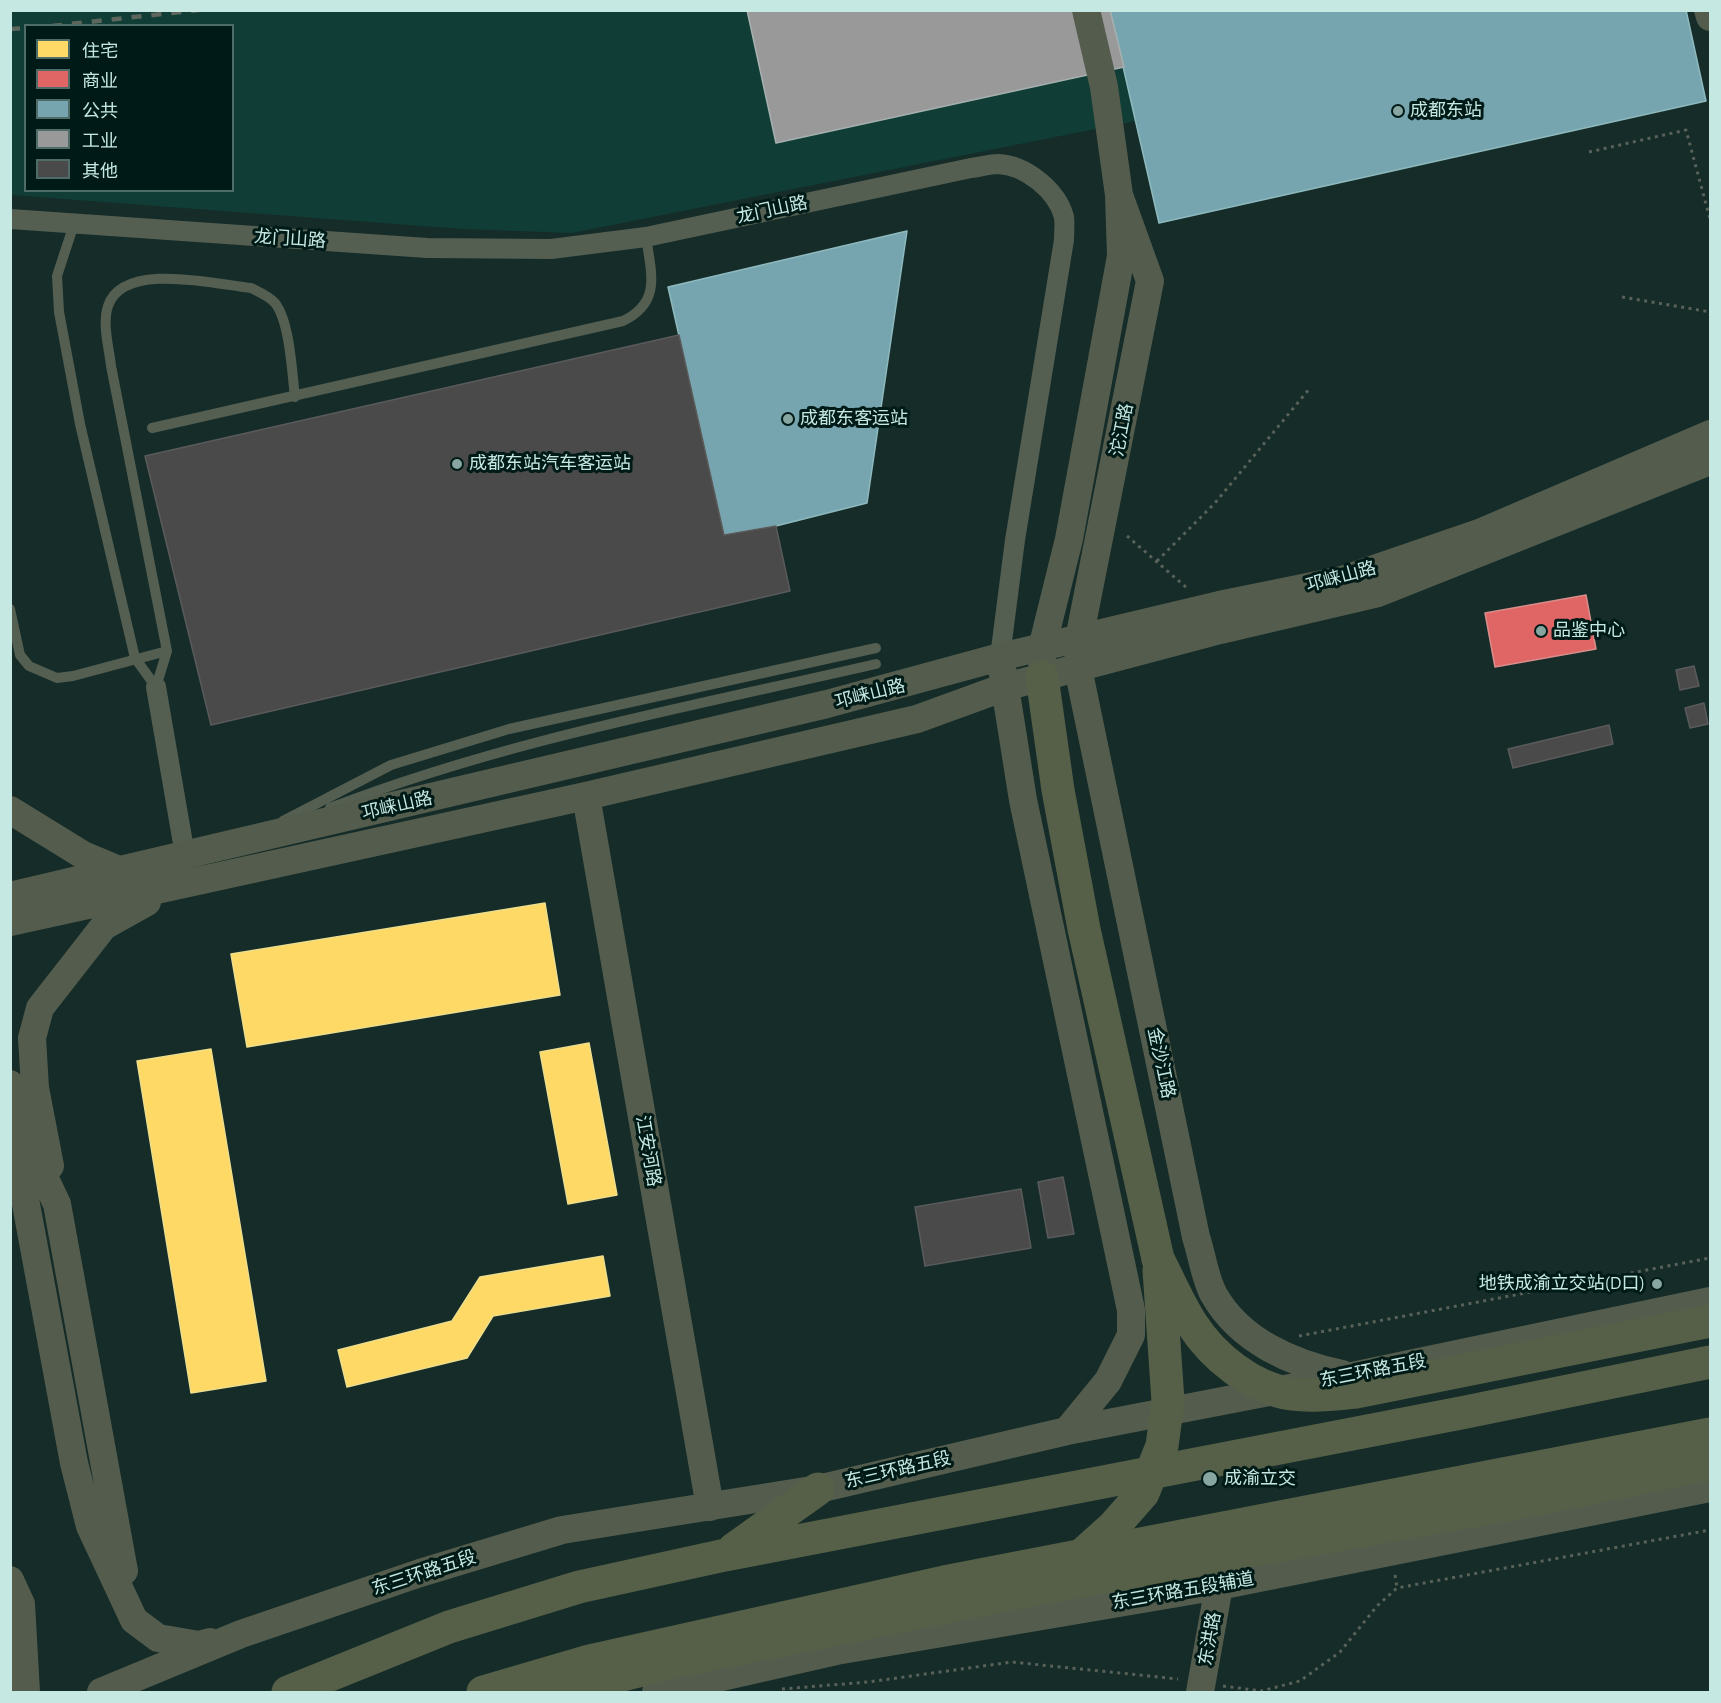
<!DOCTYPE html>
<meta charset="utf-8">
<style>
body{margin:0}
#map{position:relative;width:1721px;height:1703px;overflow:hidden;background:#152c29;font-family:"Alegreya Sans","Noto Sans SC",sans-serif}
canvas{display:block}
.frame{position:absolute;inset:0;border:12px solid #c5e8e2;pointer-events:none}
.legend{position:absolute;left:24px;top:24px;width:210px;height:168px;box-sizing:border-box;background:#001b17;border:2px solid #4f6d68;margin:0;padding:8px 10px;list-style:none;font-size:18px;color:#c5e8e2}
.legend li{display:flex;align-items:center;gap:12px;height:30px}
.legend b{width:30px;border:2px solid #4f6d68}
</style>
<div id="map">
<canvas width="1721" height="1703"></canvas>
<div class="frame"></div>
<ul class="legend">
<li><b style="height:16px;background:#ffd966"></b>住宅</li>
<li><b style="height:16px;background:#e06666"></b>商业</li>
<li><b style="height:16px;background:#76a5af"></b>公共</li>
<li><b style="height:16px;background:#999"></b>工业</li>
<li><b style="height:16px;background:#4a4a4b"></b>其他</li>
</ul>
</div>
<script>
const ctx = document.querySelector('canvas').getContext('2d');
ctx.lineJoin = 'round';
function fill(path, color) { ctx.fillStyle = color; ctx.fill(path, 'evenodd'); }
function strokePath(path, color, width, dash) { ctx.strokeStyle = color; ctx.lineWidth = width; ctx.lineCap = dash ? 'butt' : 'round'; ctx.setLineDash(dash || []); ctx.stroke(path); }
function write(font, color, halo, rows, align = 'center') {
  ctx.font = font + ' "Alegreya Sans","Noto Sans SC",sans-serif'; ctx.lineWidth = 6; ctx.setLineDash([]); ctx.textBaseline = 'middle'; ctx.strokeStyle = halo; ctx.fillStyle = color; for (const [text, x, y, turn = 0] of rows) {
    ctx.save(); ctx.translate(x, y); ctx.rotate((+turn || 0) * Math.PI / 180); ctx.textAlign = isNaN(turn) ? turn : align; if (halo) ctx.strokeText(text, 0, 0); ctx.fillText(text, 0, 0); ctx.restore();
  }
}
fill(new Path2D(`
 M 10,11 L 1687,11 L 1706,101 L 1159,223 L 1136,121 L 572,233 L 462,229 L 11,195 ZM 26,26 L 232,26 L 232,190 L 26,190 Z`), '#113d37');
const homes = new Path2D(`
 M 545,903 L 560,995 L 247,1047 L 231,954 Z
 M 589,1043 L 617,1195 L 568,1204 L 540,1052 Z
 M 211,1049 L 266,1381 L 191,1393 L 137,1061 Z
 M 603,1256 L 610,1296 L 493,1316 L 467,1358 L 347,1387 L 338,1350 L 452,1321 L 480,1277 Z`);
fill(homes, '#ffd966');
strokePath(homes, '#eede8b', 1.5);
const shops = new Path2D(`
 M 1586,595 L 1596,649 L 1495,667 L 1485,613 Z`);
fill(shops, '#e06666');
strokePath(shops, '#d88d8b', 1.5);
const public = new Path2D(`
 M 1110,10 L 1686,10 L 1706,101 L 1159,223 Z
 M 907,231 L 867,503 L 776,526 L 724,535 L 668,287 Z`);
fill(public, '#76a5af');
strokePath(public, '#8eb9be', 1.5);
const industry = new Path2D(`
 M 747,10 L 1110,10 L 1124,67 L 776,143 Z`);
fill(industry, '#999');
strokePath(industry, '#a6b1af', 1.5);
const building = new Path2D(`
 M 679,335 L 724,535 L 776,526 L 790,591 L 211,725 L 145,456 Z
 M 1694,666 L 1699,686 L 1680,690 L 1676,670 Z
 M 1704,703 L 1708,724 L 1690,728 L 1685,708 Z
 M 1609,725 L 1613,744 L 1513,768 L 1508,749 Z
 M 1063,1177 L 1074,1234 L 1048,1238 L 1038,1182 Z
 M 1021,1189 L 1031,1248 L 925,1266 L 915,1207 Z`);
fill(building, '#4a4a4b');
strokePath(building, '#5a5a5b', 1.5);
strokePath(new Path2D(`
 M 1589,152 L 1686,130 L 1710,219
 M 1622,297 L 1710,312
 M 1127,536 L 1187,588
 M 1157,561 L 1215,503 L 1310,388
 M 1299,1336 L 1710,1258
 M 1395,1575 L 1397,1588
 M 1223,1686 L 1261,1691 L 1300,1681 L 1340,1652 L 1377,1606 L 1397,1588 L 1710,1530
 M 782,1689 L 868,1682 L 1012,1662 L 1178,1679`), '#586259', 3, [3, 4.5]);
strokePath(new Path2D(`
 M 74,224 L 57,276 L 59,312 L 80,424 L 135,658 L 156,687
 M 152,428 L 623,321 C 662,302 651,273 646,237
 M 10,609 L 20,655 L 29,666 L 57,678 L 73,676 L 167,651
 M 156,687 L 167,651 L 111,366 C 109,347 102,324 108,306 C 123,261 215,284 251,288 C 259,292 269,296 275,303 C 290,322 292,373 295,397
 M 330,808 C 506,740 693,706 876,664
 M 283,821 L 391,765 L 509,729 L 876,648`), '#545f52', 10);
strokePath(new Path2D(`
 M 10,219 L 427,248 L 551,249 L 646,237 L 971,168 C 979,167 990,164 998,164 C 1025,165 1057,190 1064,217 C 1065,224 1064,233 1064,240 L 1015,540 L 1000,657
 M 156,687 L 185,855`), '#545f52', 20);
strokePath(new Path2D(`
 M 1708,10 L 1710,17
 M 1119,195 L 1150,281 L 1079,639 L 1078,668 L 1196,1237 C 1202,1255 1205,1279 1214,1295 C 1240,1341 1293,1364 1342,1374
 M 1042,663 L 1042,648 L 1069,539 L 1121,256 L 1119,195 L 1104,87 L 1086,10
 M 1002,668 L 1023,800 L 1131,1310 L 1131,1335 L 1108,1381 L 1067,1431
 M 586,796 L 710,1507
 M 10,810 L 83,855 L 121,871
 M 10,896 L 827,704 L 1000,657 L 1219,605 L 1342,580 L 1479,533 L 1710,434
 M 10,922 L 586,796 L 917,719 L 1005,687 L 1220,630 L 1378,593 L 1710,461
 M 10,1084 L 21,1128 L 57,1204 L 124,1571
 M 10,1118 L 74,1463 L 90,1526 L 134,1620 L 158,1638 L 199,1645 L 210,1642
 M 50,1166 L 35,1088 L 32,1038 L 40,1008 L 104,926 L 147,902
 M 10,1580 L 21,1604 L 26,1692
 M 101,1692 L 241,1634 L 420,1573 L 562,1530 L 818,1489 L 1067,1431 L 1352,1376 L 1710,1301
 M 656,1692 L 836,1651 L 1219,1586 L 1710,1488
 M 1200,1692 L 1219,1586`), '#545d4d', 28);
strokePath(new Path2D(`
 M 1042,677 L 1058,790 L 1084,929 L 1158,1259
 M 1660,1474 L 1710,1464
 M 734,1549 L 818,1489
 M 288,1692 L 449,1627 L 579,1587 L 725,1555 L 1466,1412 L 1710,1362
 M 483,1692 L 589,1661 L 944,1582 L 1710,1434`), '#566048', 33);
strokePath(new Path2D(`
 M 52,26 L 199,10
 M 10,29 L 26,28`), '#5c665d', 4.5, [10, 10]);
strokePath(new Path2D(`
 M 1158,1259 C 1169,1280 1179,1304 1192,1324 C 1213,1357 1252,1388 1291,1394 C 1312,1397 1335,1394 1356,1392 L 1710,1321
 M 1043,1583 L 1065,1570 L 1114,1526 L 1143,1493 L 1162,1446 L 1168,1401 L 1159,1270
 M 555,1692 L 678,1661 L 1031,1590 L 1517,1503 L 1660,1474`), '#566048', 33);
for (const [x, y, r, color] of [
 [1398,111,6,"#87a6a1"],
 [788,419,6,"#87a6a1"],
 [457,464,6,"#87a6a1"],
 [1541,631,6,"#87a6a1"],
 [1657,1284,6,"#87a6a1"],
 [1210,1479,8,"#87a6a1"]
]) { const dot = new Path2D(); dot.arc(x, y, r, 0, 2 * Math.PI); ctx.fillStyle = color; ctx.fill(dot); strokePath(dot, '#001b17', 2); }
write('18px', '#c5e8e2', '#001b17', [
 ["成都东站",1410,111],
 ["成都东客运站",800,419],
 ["成都东站汽车客运站",469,464],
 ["品鉴中心",1553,631],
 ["地铁成渝立交站(D口)",1645,1284,"right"],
 ["成渝立交",1224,1479]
], 'left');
write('18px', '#c5e8e2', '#001b17', [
 ["龙门山路",772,210,-12],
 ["龙门山路",290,239,4],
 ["沱江路",1122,430,-79],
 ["邛崃山路",1341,577,-15],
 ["邛崃山路",870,694,-14],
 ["邛崃山路",397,806,-13],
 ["金沙江路",1161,1063,78],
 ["江安河路",648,1151,80],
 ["东三环路五段",1373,1371,-11],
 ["东三环路五段",898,1470,-13],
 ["东三环路五段",424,1573,-18],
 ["东三环路五段辅道",1183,1591,-10],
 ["东洪路",1210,1639,-80]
]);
</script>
